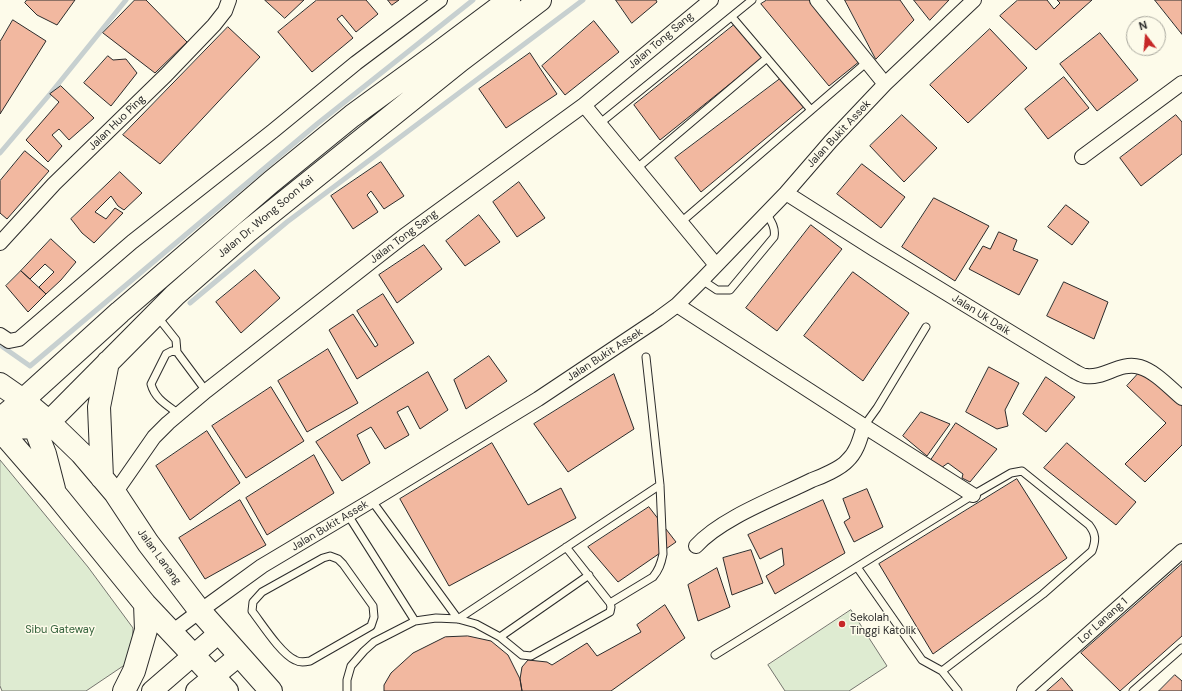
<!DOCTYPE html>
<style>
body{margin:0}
#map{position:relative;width:1182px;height:691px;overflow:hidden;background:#fdfbea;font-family:"DM Sans",sans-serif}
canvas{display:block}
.north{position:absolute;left:1126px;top:16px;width:40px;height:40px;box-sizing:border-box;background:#fdfbea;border:1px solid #a9a89e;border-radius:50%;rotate:344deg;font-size:11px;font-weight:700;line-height:16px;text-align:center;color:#2b2b2b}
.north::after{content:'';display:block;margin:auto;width:14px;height:18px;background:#c62828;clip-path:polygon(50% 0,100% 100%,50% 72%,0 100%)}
</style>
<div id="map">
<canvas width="1182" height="691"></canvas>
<div class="north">N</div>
</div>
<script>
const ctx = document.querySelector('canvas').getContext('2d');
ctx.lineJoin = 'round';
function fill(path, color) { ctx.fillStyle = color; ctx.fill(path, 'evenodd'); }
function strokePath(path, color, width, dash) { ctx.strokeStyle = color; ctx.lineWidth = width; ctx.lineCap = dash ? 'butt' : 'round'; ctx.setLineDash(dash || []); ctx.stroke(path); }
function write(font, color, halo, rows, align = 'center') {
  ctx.font = font + ' "DM Sans",sans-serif'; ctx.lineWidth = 3; ctx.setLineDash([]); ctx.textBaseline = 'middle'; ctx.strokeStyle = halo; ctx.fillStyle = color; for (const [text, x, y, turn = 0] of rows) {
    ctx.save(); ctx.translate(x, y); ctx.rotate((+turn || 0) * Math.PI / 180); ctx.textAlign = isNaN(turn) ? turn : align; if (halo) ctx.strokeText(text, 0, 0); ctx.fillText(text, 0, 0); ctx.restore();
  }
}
const green = new Path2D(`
 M 0,460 L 88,567 L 133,628 L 132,660 L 86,691 L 2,691 L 0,686 Z
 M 851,610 L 887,666 L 849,691 L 785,691 L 768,665 Z`);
fill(green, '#deebd1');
strokePath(green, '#74746e', 1);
strokePath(new Path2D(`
 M 0,153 L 50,94 L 126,0
 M 190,303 L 287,222 L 583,0
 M 0,345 L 30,366 L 317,124 L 473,0`), '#c7d0d0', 5);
const building = new Path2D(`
 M 27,0 L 75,0 L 57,25 L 37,15 L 25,3 Z
 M 135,0 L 146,0 L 187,42 L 155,73 L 103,33 Z
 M 265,0 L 304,0 L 285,18 Z
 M 317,0 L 366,0 L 378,14 L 356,32 L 342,15 L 337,19 L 353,38 L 312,72 L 278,32 Z
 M 388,0 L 399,0 L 392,5 Z
 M 616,0 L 656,0 L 657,2 L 632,23 Z
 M 767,0 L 809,0 L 860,61 L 829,86 L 761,4 Z
 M 845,0 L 900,0 L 914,20 L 876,59 Z
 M 914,0 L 949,0 L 930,20 Z
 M 1018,0 L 1047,0 L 1054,9 L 1060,3 L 1057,0 L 1092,0 L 1036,50 L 1000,16 Z
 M 1155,0 L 1182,0 L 1182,34 Z
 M 13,20 L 46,41 L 0,114 L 0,42 Z
 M 594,21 L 619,52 L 565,95 L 542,66 Z
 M 739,21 L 766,55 L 660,140 L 634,105 Z
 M 228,27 L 260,57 L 160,164 L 123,135 Z
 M 990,29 L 1027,68 L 968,123 L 930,85 Z
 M 1100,33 L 1138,80 L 1097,111 L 1060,64 Z
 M 530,53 L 557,94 L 506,128 L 479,89 Z
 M 108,56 L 113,60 L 126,59 L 137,73 L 111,106 L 84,83 Z
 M 784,76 L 806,105 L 701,192 L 675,158 Z
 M 1064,77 L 1089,108 L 1048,139 L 1025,109 Z
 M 61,86 L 94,118 L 69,140 L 59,129 L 52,135 L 62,146 L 48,162 L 26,140 L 59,102 L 50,94 Z
 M 902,115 L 937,148 L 904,182 L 870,146 Z
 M 1176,115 L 1182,122 L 1182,154 L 1141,186 L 1120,158 Z
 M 25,151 L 49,171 L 7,219 L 0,213 L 0,181 Z
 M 381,162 L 404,196 L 384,209 L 371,191 L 367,195 L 378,212 L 353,229 L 331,196 Z
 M 862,164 L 905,197 L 881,228 L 837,194 Z
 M 120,172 L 142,193 L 124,210 L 118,206 L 111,196 L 95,212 L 106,219 L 115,208 L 123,213 L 94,243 L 82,233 L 71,219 Z
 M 519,182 L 545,218 L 517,237 L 493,202 Z
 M 934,198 L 989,226 L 955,281 L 902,247 Z
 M 1066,205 L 1089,222 L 1072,245 L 1048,227 Z
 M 479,215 L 500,242 L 465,266 L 446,241 Z
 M 811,225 L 842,249 L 777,331 L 746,308 Z
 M 999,232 L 1017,240 L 1013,250 L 1038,260 L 1019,295 L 969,269 L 983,246 L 990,249 Z
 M 51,239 L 76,262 L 61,280 L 46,294 L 39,287 L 54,272 L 45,264 L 30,279 L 21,271 Z
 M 424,245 L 442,269 L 397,303 L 379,275 Z
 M 255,270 L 280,298 L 241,333 L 216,302 Z
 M 21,271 L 46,294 L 28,312 L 6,286 Z
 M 853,272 L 909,313 L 863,381 L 804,336 Z
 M 1064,282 L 1108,302 L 1094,339 L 1047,316 Z
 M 383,294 L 414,343 L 357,379 L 329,330 L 353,314 L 375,347 L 378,345 L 357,311 Z
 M 328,349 L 358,403 L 307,432 L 278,381 Z
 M 489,356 L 507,381 L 466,409 L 454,380 Z
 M 1148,363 L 1182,397 L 1182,445 L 1145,482 L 1125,464 L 1166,423 L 1127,386 Z
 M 989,367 L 1019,383 L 1005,410 L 1008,426 L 997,429 L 966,412 Z
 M 428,372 L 448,410 L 420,429 L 408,406 L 397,412 L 409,435 L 385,449 L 371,427 L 357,435 L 370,463 L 342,481 L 316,442 Z
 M 614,374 L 634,429 L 568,472 L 534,424 Z
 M 1046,377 L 1075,397 L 1046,432 L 1023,414 Z
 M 271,387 L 304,441 L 246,478 L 212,426 Z
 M 921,412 L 950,424 L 927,456 L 903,436 Z
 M 956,423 L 997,449 L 970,482 L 962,478 L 963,474 L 948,463 L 941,468 L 931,460 Z
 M 207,431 L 240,483 L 190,520 L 156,466 Z
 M 492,443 L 528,505 L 561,488 L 576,518 L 449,586 L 400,499 Z
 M 1067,443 L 1136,502 L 1116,525 L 1044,468 Z
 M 314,455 L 334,493 L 267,535 L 246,498 Z
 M 1017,479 L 1067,558 L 933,654 L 879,564 Z
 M 867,489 L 883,527 L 854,542 L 844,522 L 850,518 L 843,499 Z
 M 240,500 L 266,545 L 205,579 L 179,538 Z
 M 823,500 L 845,553 L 775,594 L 766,576 L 784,565 L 782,548 L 760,559 L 748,535 Z
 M 649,507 L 676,542 L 618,582 L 588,547 Z
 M 751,550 L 763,583 L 732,595 L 723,558 Z
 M 1182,564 L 1182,636 L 1120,691 L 1081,653 Z
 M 717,568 L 730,607 L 698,621 L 688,585 Z
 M 665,605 L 685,638 L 611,691 L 522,691 L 520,679 L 522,667 L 528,660 L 547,662 L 552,665 L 587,643 L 597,656 L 641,632 L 637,625 Z
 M 468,636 L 491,641 L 508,655 L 520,679 L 522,691 L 384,691 L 384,685 L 391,673 L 413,653 L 445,637 Z
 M 1175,675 L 1182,681 L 1182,691 L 1159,691 Z
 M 1062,678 L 1073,691 L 1047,691 Z`);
fill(building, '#f2b8a0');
strokePath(building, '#2b2b2b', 1);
const lane = new Path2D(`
 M 732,17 L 811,110
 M 599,124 L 752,0
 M 636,169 L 767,58
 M 680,223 L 867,62
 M 702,280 L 717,290 L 730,290 L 774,237 C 776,228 771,221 766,213
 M 157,316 L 176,340 L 177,352 L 206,391
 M 177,352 L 172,351 L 166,354 L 151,384 C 155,399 167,405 179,414
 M 864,426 L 877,408 L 926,327
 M 372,501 L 458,619 L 660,485
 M 348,515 L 415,621
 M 330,556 L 338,559 L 343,564 L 373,606 L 374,617 L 371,626 L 310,661 C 305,662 300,663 295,660 C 281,654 262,624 252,611 L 253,602 L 262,592 L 323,558 Z
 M 857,567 L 922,660 L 942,671 L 958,691
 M 610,603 L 653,577 C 659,570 661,564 663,554 L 660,485 L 646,357
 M 500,637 L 589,575
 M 715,655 L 973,495 L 1011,473 L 1022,471 L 1089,525 C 1096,534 1096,540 1092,551 L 1043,594 L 942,671
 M 347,691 L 347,680 L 351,666 L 364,651 L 374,642 L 415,621 L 436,618 L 458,619 L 476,624 L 500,637 L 522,655 L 531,656 L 610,612 L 611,607 L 610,603 L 566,547
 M 1133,691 L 1182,648`);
const street = new Path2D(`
 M 817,0 L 885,84
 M 584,105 L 716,265
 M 1082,157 L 1182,83
 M 786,193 L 874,249 L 1074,371 C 1078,373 1082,376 1086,376 C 1104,379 1120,361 1140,367 C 1156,372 1169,387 1182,398
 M 0,243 L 54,184 L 166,75 L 214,25 L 225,11 L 229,0
 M 677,305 L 864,426 L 973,495
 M 0,335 L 9,341 L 19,339 L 132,242 L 273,131 L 356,63 L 440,0
 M 115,493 L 154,437 L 168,423 L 206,391 L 404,236 L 584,105 L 711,0
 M 696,546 C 721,518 778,497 812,480 C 821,477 841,468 847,461 C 857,452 860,439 864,426
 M 172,632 L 200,611 L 262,566 L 371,501 L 538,399 L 658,319 L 677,305 L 702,280 L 786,193 L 831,141 L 885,84 L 974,0
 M 1024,691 L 1182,551`);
const secondary = new Path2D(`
 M 152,691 L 219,633
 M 196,691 L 239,656`);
const primary = new Path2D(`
 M 0,384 L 23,400 L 49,422 L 81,453 L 115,493 L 148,543 L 200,611 L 271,691
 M 30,415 L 45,454 L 54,489
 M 0,419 L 23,400 L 120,312 L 271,182 L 352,116 L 437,54 L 509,0
 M 0,425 C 20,428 29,430 49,422 L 175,295 L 247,232 L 461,60 L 540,0
 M 0,430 L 54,492 L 145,604 L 227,691
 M 102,478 L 99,407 L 108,362
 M 124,691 L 134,671 L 146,630 L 145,604`);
strokePath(lane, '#2b2b2b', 9);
strokePath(street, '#2b2b2b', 16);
strokePath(secondary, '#2b2b2b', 22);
strokePath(primary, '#2b2b2b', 24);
strokePath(lane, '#fdfbea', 7);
strokePath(street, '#fdfbea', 14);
strokePath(secondary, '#fdfbea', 20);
strokePath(primary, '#fdfbea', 22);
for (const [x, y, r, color] of [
 [842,624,4,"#c62828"]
]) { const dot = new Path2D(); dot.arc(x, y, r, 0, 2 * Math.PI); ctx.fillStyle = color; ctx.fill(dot); strokePath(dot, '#fdfbea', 1.5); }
write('11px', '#2b2b2b', '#fdfbea', [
 ["Jalan Tong Sang",661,41,-40],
 ["Jalan Huo Ping",117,123,-44],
 ["Jalan Bukit Assek",839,134,-47],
 ["Jalan Dr. Wong Soon Kai",266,217,-40],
 ["Jalan Tong Sang",404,237,-37],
 ["Jalan Uk Daik",981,315,32],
 ["Jalan Bukit Assek",605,355,-33],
 ["Jalan Bukit Assek",330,526,-31],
 ["Jalan Lanang",159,557,54],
 ["Lor Lanang 1",1103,621,-42]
]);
write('11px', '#2b2b2b', '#fdfbea', [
 ["Sekolah",850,618],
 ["Tinggi Katolik",850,631]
], 'left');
write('11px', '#34623c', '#fdfbea', [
 ["Sibu Gateway",60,630]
]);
</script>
